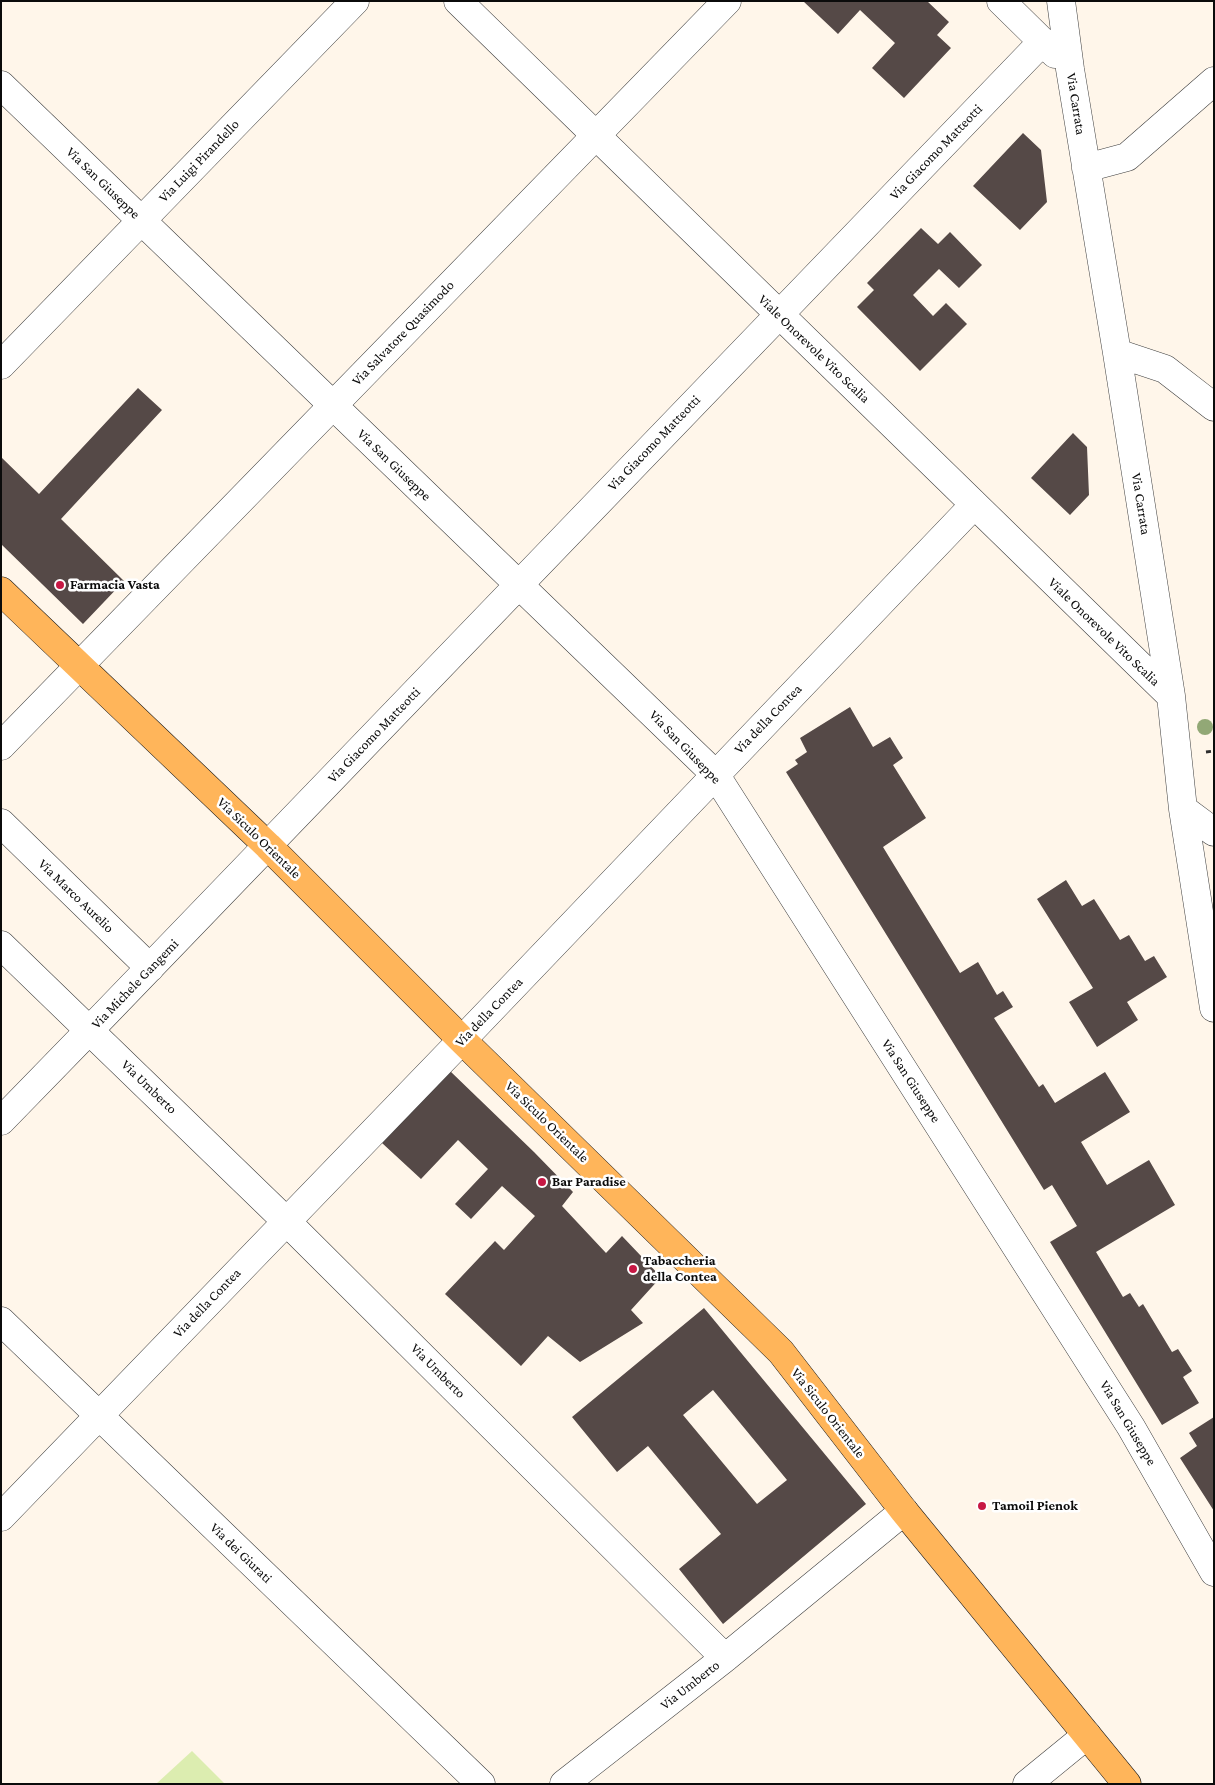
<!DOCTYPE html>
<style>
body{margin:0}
#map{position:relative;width:1215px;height:1785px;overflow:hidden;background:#fff6ea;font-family:"Crimson Pro",serif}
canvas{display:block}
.frame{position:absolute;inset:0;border:2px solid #0b0b0b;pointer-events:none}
</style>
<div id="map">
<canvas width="1215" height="1785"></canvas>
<div class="frame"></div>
</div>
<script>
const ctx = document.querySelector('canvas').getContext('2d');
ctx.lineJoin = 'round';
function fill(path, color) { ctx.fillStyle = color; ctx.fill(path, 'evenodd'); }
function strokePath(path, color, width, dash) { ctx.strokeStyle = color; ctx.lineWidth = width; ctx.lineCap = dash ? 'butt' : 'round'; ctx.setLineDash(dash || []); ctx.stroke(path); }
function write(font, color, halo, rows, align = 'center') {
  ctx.font = font + ' "Crimson Pro",serif'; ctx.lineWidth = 5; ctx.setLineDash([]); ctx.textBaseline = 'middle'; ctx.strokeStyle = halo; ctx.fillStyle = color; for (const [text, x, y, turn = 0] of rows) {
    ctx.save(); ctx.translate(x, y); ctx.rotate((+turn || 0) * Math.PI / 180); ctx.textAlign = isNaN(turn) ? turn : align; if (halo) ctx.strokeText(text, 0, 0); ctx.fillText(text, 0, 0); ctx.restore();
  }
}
fill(new Path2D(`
 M 192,1751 L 225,1784 L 156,1784 Z`), '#dcedb0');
fill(new Path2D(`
 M 803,1 L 927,1 L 949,22 L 937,35 L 951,48 L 904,98 L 872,68 L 895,43 L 860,10 L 838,34 Z
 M 1023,133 L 1041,150 L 1047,202 L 1020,230 L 973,186 Z
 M 921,228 L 938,244 L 950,232 L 982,265 L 959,288 L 939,269 L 913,295 L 933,316 L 946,303 L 967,324 L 920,371 L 857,307 L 874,290 L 867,283 Z
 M 138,388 L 162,410 L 61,519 L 124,581 L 83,624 L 1,544 L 1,457 L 39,494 Z
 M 1073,433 L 1087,447 L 1089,495 L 1070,515 L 1031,478 Z
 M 850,707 L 873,747 L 890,737 L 903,758 L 893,765 L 926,818 L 883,847 L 960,973 L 978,962 L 997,995 L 1003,991 L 1013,1007 L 994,1018 L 1039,1087 L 1043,1084 L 1055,1103 L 1105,1072 L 1130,1112 L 1081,1142 L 1107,1185 L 1149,1160 L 1175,1205 L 1096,1252 L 1123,1297 L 1130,1293 L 1139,1307 L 1143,1304 L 1172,1352 L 1178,1349 L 1192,1371 L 1183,1377 L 1199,1403 L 1162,1425 L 1050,1242 L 1077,1226 L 1052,1185 L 1044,1190 L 786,772 L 798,764 L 795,760 L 807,752 L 800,738 Z
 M 1066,880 L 1082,906 L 1094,899 L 1120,940 L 1129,935 L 1145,961 L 1154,956 L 1167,977 L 1127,1002 L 1138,1020 L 1097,1047 L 1069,1002 L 1093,988 L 1037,899 Z
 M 450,1071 L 534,1152 L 573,1192 L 562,1206 L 606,1253 L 622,1236 L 661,1277 L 631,1310 L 643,1323 L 580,1362 L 548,1336 L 521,1366 L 445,1294 L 495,1241 L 504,1250 L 535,1216 L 502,1186 L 471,1219 L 455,1204 L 488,1169 L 458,1140 L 421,1179 L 382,1143 Z
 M 704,1308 L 866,1504 L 723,1624 L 679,1569 L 721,1534 L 648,1446 L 617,1472 L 572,1417 ZM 713,1390 L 787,1480 L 757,1504 L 683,1415 Z
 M 1214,1417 L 1214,1511 L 1180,1458 L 1197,1446 L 1189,1433 Z`), '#554947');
const minor = new Path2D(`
 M 458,1 L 1171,696
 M 1001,1 L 1055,54
 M 1061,1 L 1070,69 L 1117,353 L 1171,696 L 1183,809 L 1214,1008
 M 1,85 L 715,774 L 1131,1427 L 1214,1572
 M 1086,168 L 1127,157 L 1214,81
 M 1117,353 L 1165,369 L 1214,407
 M 1,365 L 355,1
 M 1,746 L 727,1
 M 1183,809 L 1214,832
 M 1,823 L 150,968
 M 1,945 L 286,1221 L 725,1658 L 564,1784
 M 1,1121 C 350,763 695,401 1042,42
 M 1,1321 L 481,1784
 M 1,1517 L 462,1040 L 974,505
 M 725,1658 L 904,1511
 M 1027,1784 L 1087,1735`);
const major = new Path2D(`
 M 1,591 L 268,846 L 462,1040 L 781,1352 L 904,1511 L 1127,1784`);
strokePath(minor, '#3e3e3e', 29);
strokePath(major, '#1c1c1c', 29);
strokePath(new Path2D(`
 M 1206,752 L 1214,751`), '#2d2d2d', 3, [5, 2.5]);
strokePath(minor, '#fff', 28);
strokePath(major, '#ffb55a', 28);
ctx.fillStyle = '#92a876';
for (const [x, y] of [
 [1205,727]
]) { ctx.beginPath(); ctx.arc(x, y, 8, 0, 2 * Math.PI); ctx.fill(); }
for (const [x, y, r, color] of [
 [60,585,5,"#c71844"],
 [542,1182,5,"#c71844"],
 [633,1269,5,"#c71844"],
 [982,1506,5,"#c71844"]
]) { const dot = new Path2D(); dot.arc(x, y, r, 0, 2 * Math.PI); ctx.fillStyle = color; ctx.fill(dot); strokePath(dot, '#fff', 2); }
write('14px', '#0b0b0b', '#fff', [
 ["Via Carrata",1076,104,81],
 ["Via Giacomo Matteotti",936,152,-46],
 ["Via Luigi Pirandello",199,161,-46],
 ["Via San Giuseppe",103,183,44],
 ["Via Salvatore Quasimodo",403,333,-46],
 ["Viale Onorevole Vito Scalia",814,349,44],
 ["Via Giacomo Matteotti",654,443,-46],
 ["Via San Giuseppe",394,465,44],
 ["Via Carrata",1141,504,81],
 ["Viale Onorevole Vito Scalia",1104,632,44],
 ["Via della Contea",768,719,-46],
 ["Via Giacomo Matteotti",374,735,-46],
 ["Via San Giuseppe",685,747,46],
 ["Via Siculo Orientale",259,838,44],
 ["Via Marco Aurelio",76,896,44],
 ["Via Michele Gangemi",135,984,-46],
 ["Via della Contea",489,1012,-46],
 ["Via San Giuseppe",911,1081,57],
 ["Via Umberto",149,1087,44],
 ["Via Siculo Orientale",547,1122,44],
 ["Via della Contea",207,1303,-46],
 ["Via Umberto",438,1371,45],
 ["Via Siculo Orientale",828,1413,52],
 ["Via San Giuseppe",1128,1423,59],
 ["Via dei Giurati",241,1553,44],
 ["Via Umberto",690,1685,-38]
]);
write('bold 14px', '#0b0b0b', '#fff', [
 ["Farmacia Vasta",70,585],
 ["Bar Paradise",552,1182],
 ["Tabaccheria",643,1261],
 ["della Contea",643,1277],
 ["Tamoil Pienok",992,1506]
], 'left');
</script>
